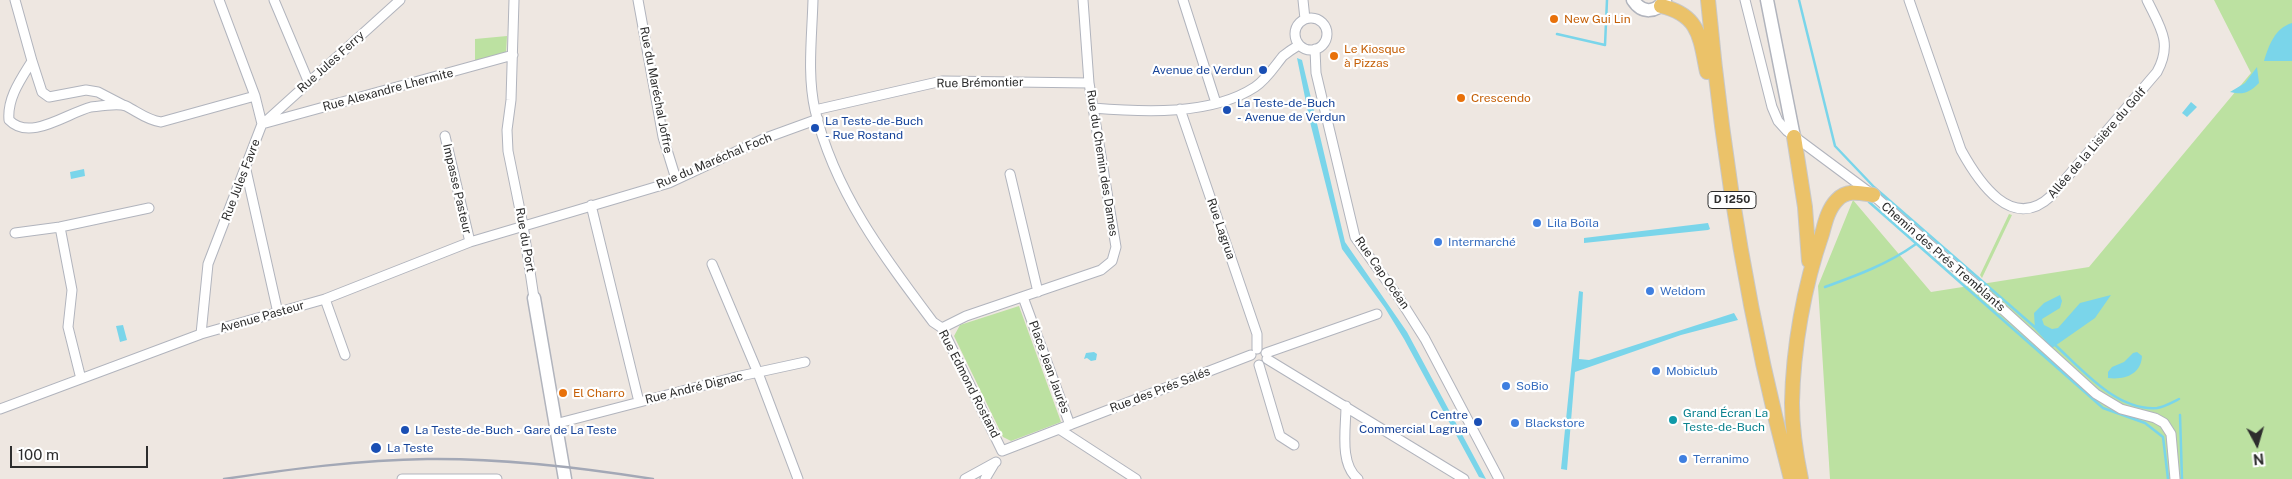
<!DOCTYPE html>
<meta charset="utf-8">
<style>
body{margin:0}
#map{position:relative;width:2292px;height:479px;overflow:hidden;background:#eee7e1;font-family:"Public Sans",sans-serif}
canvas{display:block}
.north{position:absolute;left:2232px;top:419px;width:50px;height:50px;-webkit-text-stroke:4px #fff;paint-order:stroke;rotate:174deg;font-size:14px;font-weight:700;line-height:20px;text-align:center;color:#2d2d2d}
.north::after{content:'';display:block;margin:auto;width:18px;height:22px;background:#2d2d2d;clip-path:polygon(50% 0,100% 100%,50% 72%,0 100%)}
.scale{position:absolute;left:10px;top:446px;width:138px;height:22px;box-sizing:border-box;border:2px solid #2d2d2d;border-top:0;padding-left:6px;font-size:15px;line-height:18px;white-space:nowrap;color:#2d2d2d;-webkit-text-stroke:4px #fff;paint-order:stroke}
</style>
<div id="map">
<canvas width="2292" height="479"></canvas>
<div class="north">N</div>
<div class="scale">100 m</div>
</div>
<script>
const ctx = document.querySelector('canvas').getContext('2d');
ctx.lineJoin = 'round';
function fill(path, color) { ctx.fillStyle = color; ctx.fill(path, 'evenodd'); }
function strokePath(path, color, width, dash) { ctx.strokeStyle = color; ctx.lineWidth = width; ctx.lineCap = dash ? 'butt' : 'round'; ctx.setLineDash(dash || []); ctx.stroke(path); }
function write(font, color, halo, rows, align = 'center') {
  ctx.font = font + ' "Public Sans",sans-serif'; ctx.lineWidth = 4.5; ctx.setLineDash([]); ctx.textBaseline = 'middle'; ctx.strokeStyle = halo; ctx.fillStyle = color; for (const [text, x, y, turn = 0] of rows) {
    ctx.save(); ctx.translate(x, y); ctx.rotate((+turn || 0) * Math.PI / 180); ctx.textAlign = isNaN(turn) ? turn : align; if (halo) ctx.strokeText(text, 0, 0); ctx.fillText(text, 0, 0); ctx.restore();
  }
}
fill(new Path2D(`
 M 2214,0 L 2292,0 L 2292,479 L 1830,479 L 1818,286 L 1853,200 L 1931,292 L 2089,267 L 2251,73 Z
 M 507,36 L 506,54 L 475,61 L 475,39 Z
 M 2009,214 L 2012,215 L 1982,278 L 1980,275 Z
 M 1019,306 L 1061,422 L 1011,441 L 1003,437 L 954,336 L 960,325 Z`), '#bce1a1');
fill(new Path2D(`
 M 2292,23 L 2292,61 L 2264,61 C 2269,45 2275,28 2292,23 Z
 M 1297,58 L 1302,60 L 1345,242 L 1407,332 L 1486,479 L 1479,477 L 1404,339 L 1385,308 L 1342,249 L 1310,122 Z
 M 2257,67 L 2259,83 C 2249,93 2243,95 2230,92 L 2245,83 Z
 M 2191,102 L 2197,107 L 2187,117 L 2182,113 Z
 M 84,169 L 85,176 L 71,179 L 70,172 Z
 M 1708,223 L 1710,229 L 1708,230 L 1584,243 L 1584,238 Z
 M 1579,291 L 1583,292 L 1579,359 L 1589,360 L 1734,313 L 1738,320 L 1681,335 L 1575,372 L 1567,470 L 1561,469 Z
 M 2060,295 L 2062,301 L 2060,308 L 2042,319 L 2044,325 L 2052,329 L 2058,328 L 2080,303 L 2111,295 L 2095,318 L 2052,348 L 2035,329 L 2034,313 L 2044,303 Z
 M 123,325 L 127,340 L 120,342 L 116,326 Z
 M 1094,352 L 1097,354 L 1096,360 L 1091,361 L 1087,358 L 1084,359 L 1086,353 Z
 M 2137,352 L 2142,356 C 2141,375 2124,380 2108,378 L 2108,372 L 2112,367 L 2124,362 L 2133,353 Z`), '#7ad5ea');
strokePath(new Path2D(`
 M 1799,0 L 1835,146 L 1874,187 L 2037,329
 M 1557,34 L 1605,45 L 1607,0
 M 1869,202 L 2103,408 L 2145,423 L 2163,437 L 2168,479
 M 1825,287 C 1858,275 1888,264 1916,244
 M 2054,344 C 2082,369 2116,411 2157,408 C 2164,407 2173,402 2179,399
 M 2180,415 L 2182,479`), '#7ad5ea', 2.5);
const street = new Path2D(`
 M 15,0 L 32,61 C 21,79 7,98 9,120 C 30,142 67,113 91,107 C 100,106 118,103 126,106 C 138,112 147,120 161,122 L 255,96
 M 274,0 L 309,83
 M 514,0 L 511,100 L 507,130 L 508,151 L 523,225 L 534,298
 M 638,0 L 663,137 L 676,179
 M 813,0 C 812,36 807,75 815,110 C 834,191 884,257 933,322 L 942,328 L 1002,451
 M 1183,0 L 1216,103
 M 1303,0 L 1305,19
 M 1745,0 L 1772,107 L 1778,121 L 1787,131 L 1873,195 L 1977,286 L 2096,394 L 2121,409 L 2155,418 L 2164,423 L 2171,434 L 2175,479
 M 1909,0 L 1961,150 C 1978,181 2012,233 2051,196 L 2157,72 C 2173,43 2160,27 2147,0
 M1295 34a16 16 0 1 1 32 0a16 16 0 1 1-32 0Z
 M 1315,49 L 1316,73 L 1355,237 L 1399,298 L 1425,339 L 1499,479
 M 32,61 L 42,92 L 49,97 L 86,90 L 98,92 L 123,105
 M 1093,108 C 1142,112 1211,116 1255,87 C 1267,79 1274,67 1283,56 C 1288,52 1294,48 1299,45
 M 1180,109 L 1257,334 L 1257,349
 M 815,110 L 942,81 L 1089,83
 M 265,122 L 400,0
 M 262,124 L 513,55
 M 445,136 L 470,242
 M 246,170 L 278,313
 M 1010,174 L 1038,292
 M 591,205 L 639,402
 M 60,227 L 72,290 L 68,327 L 81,379
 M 15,233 L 60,227 L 149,208
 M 712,264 L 758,373 L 798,479
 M 1023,297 L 1070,425
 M 325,299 L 345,355
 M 942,328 L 966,316 L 1101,270 L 1112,261 L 1116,247 L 1089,83 L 1083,0
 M 201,334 L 208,264 L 262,124 L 255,96 L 219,0
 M 1266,353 L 1377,314
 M 1267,359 L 1464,479
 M 1259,365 L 1280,436 L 1294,445
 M 1346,406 C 1346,428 1339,464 1358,479
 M 0,409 L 201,334 L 325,299 L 470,242 L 669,183 L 763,139 L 818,119
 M 555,424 L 736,377 L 805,362
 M 1059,429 L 1136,479
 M 1002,451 L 1251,355
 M 402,479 L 497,479
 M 965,479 L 996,462
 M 985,479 L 994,464`);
const secondary = new Path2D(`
 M 1633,0 C 1642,14 1656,13 1665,0
 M 1767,0 L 1794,137
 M 534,298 L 565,479`);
const primary = new Path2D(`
 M 1708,0 C 1723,162 1749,322 1791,479
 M 1661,6 C 1700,15 1700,38 1707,72
 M 1794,137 L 1805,207 L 1809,261
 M 1801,479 C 1796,455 1792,428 1792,403 C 1793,348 1804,286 1822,234 C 1825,223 1828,209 1837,200 C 1847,189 1860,193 1873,195`);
strokePath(street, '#b1b4bd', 11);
strokePath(secondary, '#b1b4bd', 15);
strokePath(primary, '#c8c8c8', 16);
strokePath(street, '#fff', 9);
strokePath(secondary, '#fff', 12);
strokePath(primary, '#ebc269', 14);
strokePath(new Path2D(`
 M 224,479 C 291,469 359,460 427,459 C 503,458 578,467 653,479`), '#a3a8b6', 2.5);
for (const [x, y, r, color] of [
 [1554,19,5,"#e8710a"],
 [1334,56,5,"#e8710a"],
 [1263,70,5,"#1a4fb4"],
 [1461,98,5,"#e8710a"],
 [1227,110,5,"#1a4fb4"],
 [815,128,5,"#1a4fb4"],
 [1537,223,5,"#3f7fe0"],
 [1438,242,5,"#3f7fe0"],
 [1650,291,5,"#3f7fe0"],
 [1656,371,5,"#3f7fe0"],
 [1506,386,5,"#3f7fe0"],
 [563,393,5,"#e8710a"],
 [1673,420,5,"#0f9aa8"],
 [1478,422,5,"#1a4fb4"],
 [1515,423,5,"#3f7fe0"],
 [405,430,5,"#1a4fb4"],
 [376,448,6,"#1a4fb4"],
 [1683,459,5,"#3f7fe0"]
]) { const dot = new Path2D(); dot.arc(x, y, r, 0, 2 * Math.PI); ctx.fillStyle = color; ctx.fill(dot); strokePath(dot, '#fff', 2); }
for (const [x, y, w] of [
 [1732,200,48]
]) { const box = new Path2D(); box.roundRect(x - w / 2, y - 8.5, w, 17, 4); ctx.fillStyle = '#fff'; ctx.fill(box); strokePath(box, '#2d2d2d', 1); }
write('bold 11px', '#2d2d2d', null, [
 ["D 1250",1732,200]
]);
write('12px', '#c56008', '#fff', [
 ["New Gui Lin",1564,19],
 ["Le Kiosque",1344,49],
 ["à Pizzas",1344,63],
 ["Crescendo",1471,98],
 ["El Charro",573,393]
], 'left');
write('12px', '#2d2d2d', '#fff', [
 ["Rue Jules Ferry",331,62,-42],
 ["Rue Brémontier",980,83,-1],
 ["Rue Alexandre Lhermite",388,90,-15],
 ["Rue du Maréchal Joffre",656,90,79],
 ["Allée de la Lisière du Golf",2097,143,-49],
 ["Rue du Maréchal Foch",714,161,-23],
 ["Rue du Chemin des Dames",1102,163,81],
 ["Rue Jules Favre",241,180,-69],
 ["Impasse Pasteur",457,189,77],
 ["Rue Lagrua",1221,229,71],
 ["Rue du Port",525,240,80],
 ["Chemin des Prés Tremblants",1943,257,41],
 ["Rue Cap Océan",1382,273,55],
 ["Avenue Pasteur",262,317,-16],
 ["Place Jean Jaurès",1049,367,70],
 ["Rue Edmond Rostand",969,384,63],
 ["Rue André Dignac",694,388,-14],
 ["Rue des Prés Salés",1160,390,-21]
]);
write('12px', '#164399', '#fff', [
 ["Avenue de Verdun",1253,70,"right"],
 ["La Teste-de-Buch",1237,103],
 ["- Avenue de Verdun",1237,117],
 ["La Teste-de-Buch",825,121],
 ["- Rue Rostand",825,135],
 ["Centre",1468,415,"right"],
 ["Commercial Lagrua",1468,429,"right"],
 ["La Teste-de-Buch - Gare de La Teste",415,430],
 ["La Teste",387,448]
], 'left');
write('12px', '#366cbe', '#fff', [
 ["Lila Boïla",1547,223],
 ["Intermarché",1448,242],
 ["Weldom",1660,291],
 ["Mobiclub",1666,371],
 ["SoBio",1516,386],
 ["Blackstore",1525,423],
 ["Terranimo",1693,459]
], 'left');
write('12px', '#0d838f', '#fff', [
 ["Grand Écran La",1683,413],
 ["Teste-de-Buch",1683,427]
], 'left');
</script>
